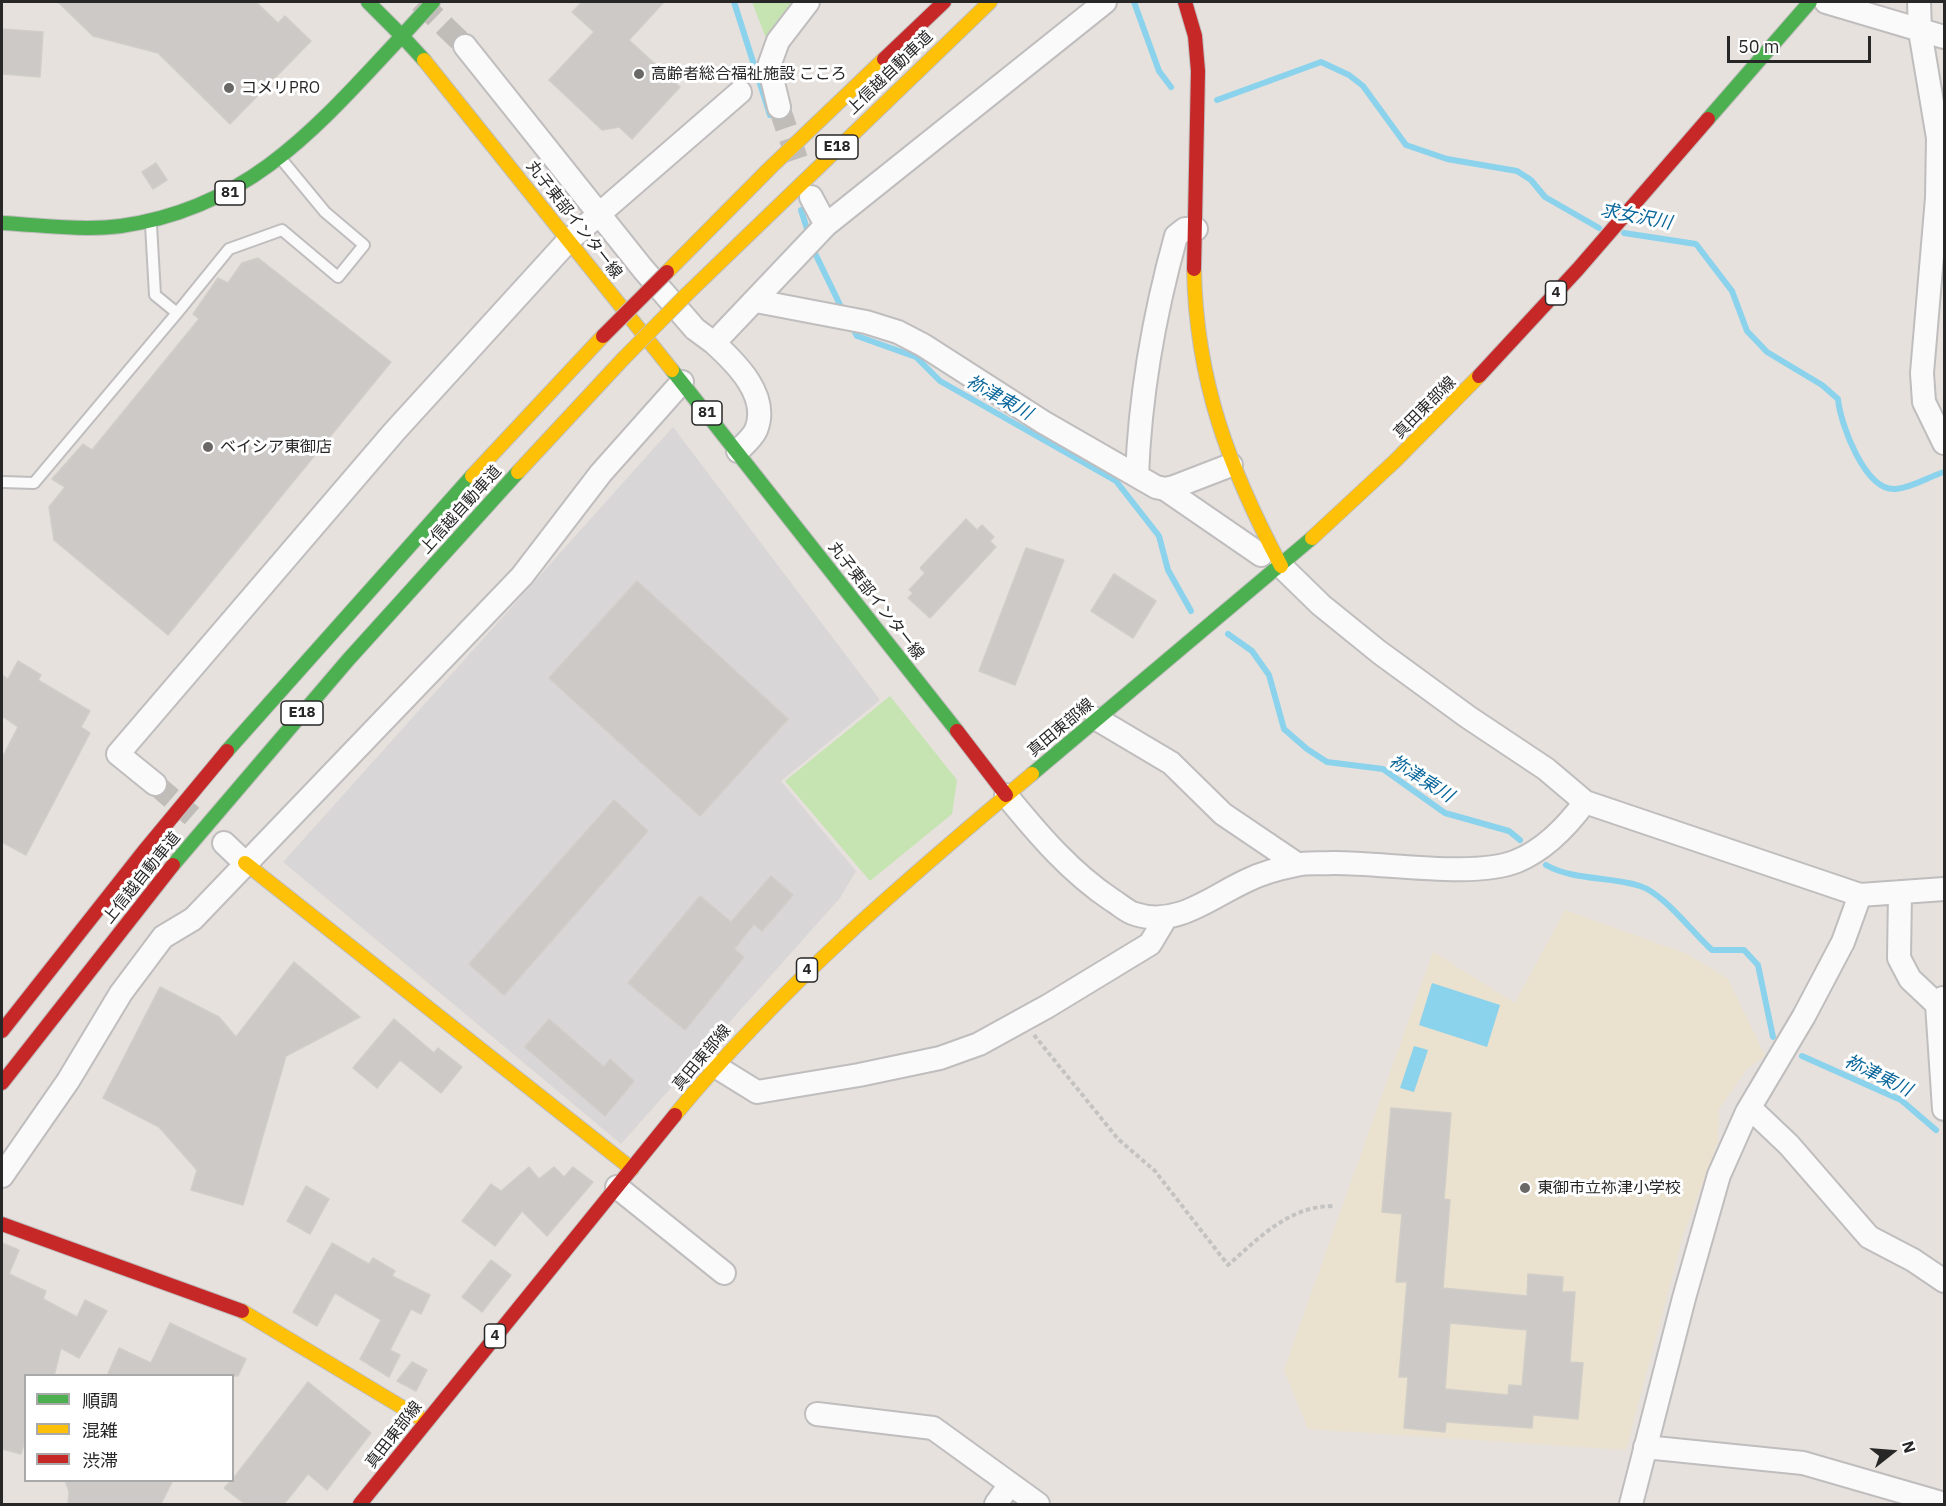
<!DOCTYPE html>
<meta charset="utf-8">
<style>
body{margin:0}
#map{position:relative;width:1946px;height:1506px;overflow:hidden;background:#e6e1dc;font-family:"IBM Plex Sans","Noto Sans JP",sans-serif}
canvas{display:block}
.frame{position:absolute;inset:0;border:3px solid #272727;pointer-events:none}
.legend{position:absolute;left:24px;top:1374px;width:210px;height:108px;box-sizing:border-box;background:#fff;border:2px solid #a9a9a9;margin:0;padding:8px 10px;list-style:none;font-size:18px;color:#272727}
.legend li{display:flex;align-items:center;gap:12px;height:30px}
.legend b{width:30px;border:2px solid #a9a9a9}
.north{position:absolute;left:1862px;top:1422px;width:60px;height:60px;-webkit-text-stroke:4px #fff;paint-order:stroke;rotate:73deg;font-size:16px;font-weight:700;line-height:24px;text-align:center;color:#272727}
.north::after{content:'';display:block;margin:auto;width:21px;height:27px;background:#272727;clip-path:polygon(50% 0,100% 100%,50% 72%,0 100%)}
.scale{position:absolute;left:1727px;top:36px;width:144px;height:27px;box-sizing:border-box;border:3px solid #272727;border-top:0;padding-left:8px;font-size:18px;line-height:21px;white-space:nowrap;color:#272727;-webkit-text-stroke:4px #fff;paint-order:stroke}
</style>
<div id="map">
<canvas width="1946" height="1506"></canvas>
<div class="frame"></div>
<ul class="legend">
<li><b style="height:8px;background:#4caf50"></b>順調</li>
<li><b style="height:8px;background:#ffc107"></b>混雑</li>
<li><b style="height:8px;background:#c62828"></b>渋滞</li>
</ul>
<div class="north">N</div>
<div class="scale">50 m</div>
</div>
<script>
const ctx = document.querySelector('canvas').getContext('2d');
ctx.lineJoin = 'round';
function fill(path, color) { ctx.fillStyle = color; ctx.fill(path, 'evenodd'); }
function strokePath(path, color, width, dash) { ctx.strokeStyle = color; ctx.lineWidth = width; ctx.lineCap = dash ? 'butt' : 'round'; ctx.setLineDash(dash || []); ctx.stroke(path); }
function write(font, color, halo, rows, align = 'center') {
  ctx.font = font + ' "IBM Plex Sans","Noto Sans JP",sans-serif'; ctx.lineWidth = 6; ctx.setLineDash([]); ctx.textBaseline = 'middle'; ctx.strokeStyle = halo; ctx.fillStyle = color; for (const [text, x, y, turn = 0] of rows) {
    ctx.save(); ctx.translate(x, y); ctx.rotate((+turn || 0) * Math.PI / 180); ctx.textAlign = isNaN(turn) ? turn : align; if (halo) ctx.strokeText(text, 0, 0); ctx.fillText(text, 0, 0); ctx.restore();
  }
}
fill(new Path2D(`
 M 673,427 L 880,700 L 781,781 L 856,871 L 840,898 L 621,1144 L 283,862 Z`), '#d9d6d8');
fill(new Path2D(`
 M 1565,910 L 1687,954 L 1728,979 L 1765,1056 L 1747,1069 L 1719,1109 L 1718,1141 L 1683,1236 L 1626,1450 L 1308,1429 L 1284,1370 L 1433,952 L 1515,1003 Z`), '#eae1cf');
fill(new Path2D(`
 M 752,2 L 803,2 L 767,41 Z
 M 890,696 L 957,780 L 952,814 L 870,881 L 785,781 Z`), '#c6e3b2');
fill(new Path2D(`
 M 1432,983 L 1500,1005 L 1487,1047 L 1419,1025 Z
 M 1414,1046 L 1428,1050 L 1414,1092 L 1400,1088 Z`), '#8bd2ec');
strokePath(new Path2D(`
 M 734,2 L 770,115
 M 1134,2 L 1159,71 L 1171,87
 M 1217,100 L 1321,62 L 1349,75 L 1363,86 L 1406,145 L 1447,159 L 1517,171 L 1531,180 L 1545,197 L 1599,228
 M 801,210 L 809,235
 M 1624,233 L 1696,244 L 1732,291 L 1747,331 L 1767,352 L 1822,385 L 1838,399 C 1840,423 1865,492 1896,489 C 1914,487 1928,477 1944,472
 M 812,247 L 843,311
 M 851,325 L 857,336 L 916,357 L 940,381 L 1116,481 L 1159,536 L 1168,570 L 1191,611
 M 1228,634 L 1252,651 L 1269,675 L 1284,729 L 1307,749 L 1327,762 L 1383,769 L 1445,813 L 1509,831 L 1520,840
 M 1546,865 C 1574,881 1610,876 1640,886 C 1663,893 1692,932 1712,950 L 1744,950 L 1758,965 L 1773,1037
 M 1802,1056 L 1901,1100 L 1936,1130`), '#8bd2ec', 6);
const building = new Path2D(`
 M 58,2 L 256,2 L 278,23 L 285,16 L 311,41 L 230,124 L 158,53 L 93,36 Z
 M 582,2 L 664,2 L 629,40 L 680,87 L 632,139 L 619,127 L 602,130 L 549,80 L 594,32 L 572,12 Z
 M 2,29 L 43,32 L 40,77 L 2,74 Z
 M 156,163 L 167,180 L 153,189 L 142,172 Z
 M 258,258 L 391,362 L 168,635 L 54,540 L 49,507 L 65,487 L 52,479 L 83,444 L 92,450 L 199,319 L 193,314 L 218,278 L 228,283 L 242,263 Z
 M 966,519 L 977,530 L 982,525 L 994,537 L 990,541 L 996,547 L 930,618 L 908,598 L 913,593 L 909,590 L 925,573 L 920,568 Z
 M 1026,548 L 1064,560 L 1015,685 L 979,671 Z
 M 1114,574 L 1156,601 L 1133,638 L 1091,611 Z
 M 637,581 L 788,719 L 700,816 L 549,678 Z
 M 18,661 L 41,675 L 38,680 L 90,711 L 81,727 L 90,733 L 26,855 L 2,842 L 2,758 L 18,727 L 2,716 L 2,675 L 8,679 Z
 M 614,800 L 648,831 L 504,995 L 469,964 Z
 M 771,876 L 793,895 L 762,931 L 754,924 L 734,949 L 744,957 L 685,1030 L 628,983 L 700,896 L 731,922 Z
 M 294,962 L 360,1017 L 286,1056 L 243,1205 L 191,1190 L 197,1170 L 159,1127 L 103,1098 L 160,987 L 219,1017 L 236,1037 Z
 M 394,1019 L 434,1053 L 438,1048 L 462,1067 L 441,1093 L 400,1060 L 377,1088 L 353,1068 Z
 M 549,1019 L 604,1067 L 610,1059 L 634,1081 L 605,1116 L 525,1047 Z
 M 1391,1108 L 1451,1113 L 1444,1199 L 1450,1200 L 1443,1288 L 1527,1296 L 1528,1274 L 1563,1277 L 1562,1292 L 1575,1292 L 1570,1362 L 1583,1363 L 1578,1419 L 1533,1415 L 1532,1428 L 1446,1422 L 1445,1432 L 1404,1428 L 1408,1377 L 1399,1377 L 1407,1282 L 1396,1282 L 1402,1214 L 1382,1212 ZM 1450,1323 L 1527,1330 L 1522,1386 L 1509,1385 L 1508,1395 L 1445,1389 Z
 M 529,1167 L 539,1179 L 554,1167 L 564,1177 L 573,1167 L 593,1182 L 547,1236 L 522,1211 L 495,1246 L 462,1221 L 491,1184 L 501,1191 Z
 M 306,1186 L 329,1199 L 310,1234 L 287,1221 Z
 M 2,1243 L 19,1250 L 9,1274 L 46,1291 L 43,1299 L 77,1317 L 85,1300 L 107,1311 L 79,1358 L 61,1348 L 54,1376 L 26,1376 L 26,1437 L 21,1454 L 2,1449 Z
 M 332,1243 L 369,1264 L 373,1258 L 395,1271 L 392,1276 L 430,1295 L 421,1314 L 411,1309 L 390,1350 L 400,1355 L 389,1377 L 360,1359 L 381,1320 L 335,1293 L 317,1326 L 293,1312 Z
 M 491,1260 L 511,1275 L 482,1312 L 462,1297 Z
 M 170,1323 L 246,1359 L 238,1376 L 107,1376 L 119,1348 L 151,1363 Z
 M 412,1362 L 427,1370 L 416,1391 L 397,1381 Z
 M 308,1382 L 371,1433 L 327,1490 L 308,1474 L 284,1504 L 245,1504 L 224,1488 L 232,1480 Z
 M 65,1480 L 173,1480 L 161,1504 L 68,1504 L 69,1492 Z`);
fill(building, '#ccc9c6');
strokePath(building, '#d1cdc8', 1.5);
strokePath(new Path2D(`
 M 420,2 L 465,46
 M 779,107 L 797,159
 M 155,784 L 192,816`), '#c0bcb8', 22, [22, 11]);
const lane = new Path2D(`
 M 177,313 L 229,249 L 282,230 L 338,277 L 364,245 L 325,212 L 282,160
 M 2,482 L 34,483 L 177,313 L 155,295 L 151,225`);
const street = new Path2D(`
 M 1826,2 L 1944,37
 M 1919,2 L 1920,31 L 1938,138 L 1937,198 L 1922,373 L 1924,402 L 1944,443
 M 465,46 L 643,269 L 695,329 L 714,343 L 826,225 L 1105,2
 M 779,107 L 769,66 L 778,41 L 808,2
 M 811,197 L 826,225
 M 756,301 L 866,322 L 898,332 L 923,345 L 1043,422 L 1156,487 L 1165,489 L 1174,487 L 1231,465
 M 714,343 C 736,363 770,396 756,430 C 753,437 744,445 738,451
 M 1137,476 C 1140,394 1154,315 1176,236 L 1185,229 L 1196,229
 M 1165,489 L 1261,555
 M 1281,566 L 1321,605 L 1379,652 L 1468,717 L 1546,769 L 1585,802 L 1860,895 L 1944,889
 M 1097,719 L 1171,763 L 1223,814 L 1297,864
 M 155,784 L 118,754 L 394,432 L 568,241 L 740,92
 M 1006,795 C 1038,834 1070,872 1112,900 C 1119,904 1127,912 1135,914 C 1177,928 1212,896 1248,880 C 1262,873 1281,868 1296,865 C 1307,862 1321,864 1332,863 C 1382,862 1473,879 1517,861 C 1544,850 1568,825 1585,802
 M 224,843 L 245,863
 M 1900,892 L 1899,958 L 1910,979 L 1944,1011
 M 1943,998 L 1937,1004 L 1944,1109
 M 715,1066 L 757,1092 L 859,1075 L 940,1058 L 979,1044 L 1048,1006 L 1150,944 L 1165,919
 M 1750,1108 L 1789,1145 L 1869,1237 L 1913,1260 L 1944,1281
 M 2,1176 L 68,1081 L 121,993 L 163,937 L 193,919 L 522,576 L 601,473 L 682,382
 M 617,1187 L 724,1273
 M 817,1414 L 933,1428 L 1038,1504
 M 1645,1447 L 1803,1463 L 1938,1502
 M 996,1504 L 1010,1484
 M 1631,1504 L 1684,1298 L 1719,1175 L 1747,1112 L 1804,1016 L 1843,942 L 1860,895`);
const fast = new Path2D(`
 M 368,2 L 402,36
 M 402,36 L 433,2
 M 1708,119 L 1810,2
 M 2,223 C 41,225 82,231 121,226 C 250,208 318,126 402,36 L 424,60
 M 672,370 L 957,731
 M 227,751 L 472,476
 M 1032,774 L 1312,538
 M 173,865 L 348,660 L 518,472`);
const slow = new Path2D(`
 M 424,60 L 672,370
 M 1194,269 C 1196,381 1229,468 1281,566
 M 667,272 L 770,168 L 884,59
 M 686,295 L 990,2
 M 518,472 L 623,359
 M 472,476 L 603,336
 M 1312,538 L 1395,461 L 1479,376
 M 245,863 L 632,1169
 M 675,1115 C 780,987 906,880 1032,774
 M 242,1311 L 425,1421`);
const jam = new Path2D(`
 M 1185,2 L 1195,36 L 1198,71 L 1194,269
 M 884,59 L 944,2
 M 1479,376 L 1578,269 L 1708,119
 M 957,731 L 1006,795
 M 2,1031 L 144,851 L 227,751
 M 2,1083 L 173,865
 M 2,1224 L 242,1311
 M 360,1504 L 675,1115`);
strokePath(lane, '#bfbdbe', 14);
strokePath(street, '#bfbdbe', 26);
strokePath(fast, '#bfbdbe', 16);
strokePath(slow, '#bfbdbe', 16);
strokePath(jam, '#bfbdbe', 16);
strokePath(new Path2D(`
 M 1034,1035 L 1118,1139 L 1155,1171 L 1228,1265 C 1259,1238 1289,1206 1333,1206`), '#c4c3c2', 4, [4.5, 3]);
strokePath(lane, '#fbfafa', 10);
strokePath(street, '#fbfafa', 22);
strokePath(fast, '#4caf50', 14);
strokePath(slow, '#ffc107', 14);
strokePath(jam, '#c62828', 14);
const slowBridge = new Path2D(`
 M 623,359 L 686,295`);
const jamBridge = new Path2D(`
 M 603,336 L 667,272`);
strokePath(slowBridge, '#bfbdbb', 16, []);
strokePath(jamBridge, '#bfbdbb', 16, []);
strokePath(slowBridge, '#ffc107', 14);
strokePath(jamBridge, '#c62828', 14);
for (const [x, y, r, color] of [
 [639,74,6,"#6a6866"],
 [229,88,6,"#6a6866"],
 [208,447,6,"#6a6866"],
 [1525,1188,6,"#6a6866"]
]) { const dot = new Path2D(); dot.arc(x, y, r, 0, 2 * Math.PI); ctx.fillStyle = color; ctx.fill(dot); strokePath(dot, '#fff', 2); }
for (const [x, y, w] of [
 [837,147,42],
 [230,193,30],
 [1556,293,21],
 [707,413,30],
 [302,713,42],
 [807,970,21],
 [495,1336,21]
]) { const box = new Path2D(); box.roundRect(x - w / 2, y - 12, w, 24, 4.5); ctx.fillStyle = '#fff'; ctx.fill(box); strokePath(box, '#272727', 1.5); }
write('bold 15px', '#272727', null, [
 ["E18",837,147],
 ["81",230,193],
 ["4",1556,293],
 ["81",707,413],
 ["E18",302,713],
 ["4",807,970],
 ["4",495,1336]
]);
write('16px', '#272727', '#fff', [
 ["上信越自動車道",890,73,-44],
 ["丸子東部インター線",574,220,52],
 ["真田東部線",1425,408,-45],
 ["上信越自動車道",461,510,-48],
 ["丸子東部インター線",876,601,52],
 ["真田東部線",1061,728,-40],
 ["上信越自動車道",142,878,-51],
 ["真田東部線",702,1058,-50],
 ["真田東部線",394,1435,-52]
]);
write('16px', '#272727', '#fff', [
 ["高齢者総合福祉施設 こころ",651,74],
 ["コメリPRO",241,88],
 ["ベイシア東御店",220,447],
 ["東御市立祢津小学校",1537,1188]
], 'left');
write('italic 18px', '#08669a', '#fff', [
 ["求女沢川",1636,217,11],
 ["祢津東川",999,398,29],
 ["祢津東川",1421,779,32],
 ["祢津東川",1878,1076,26]
]);
</script>
